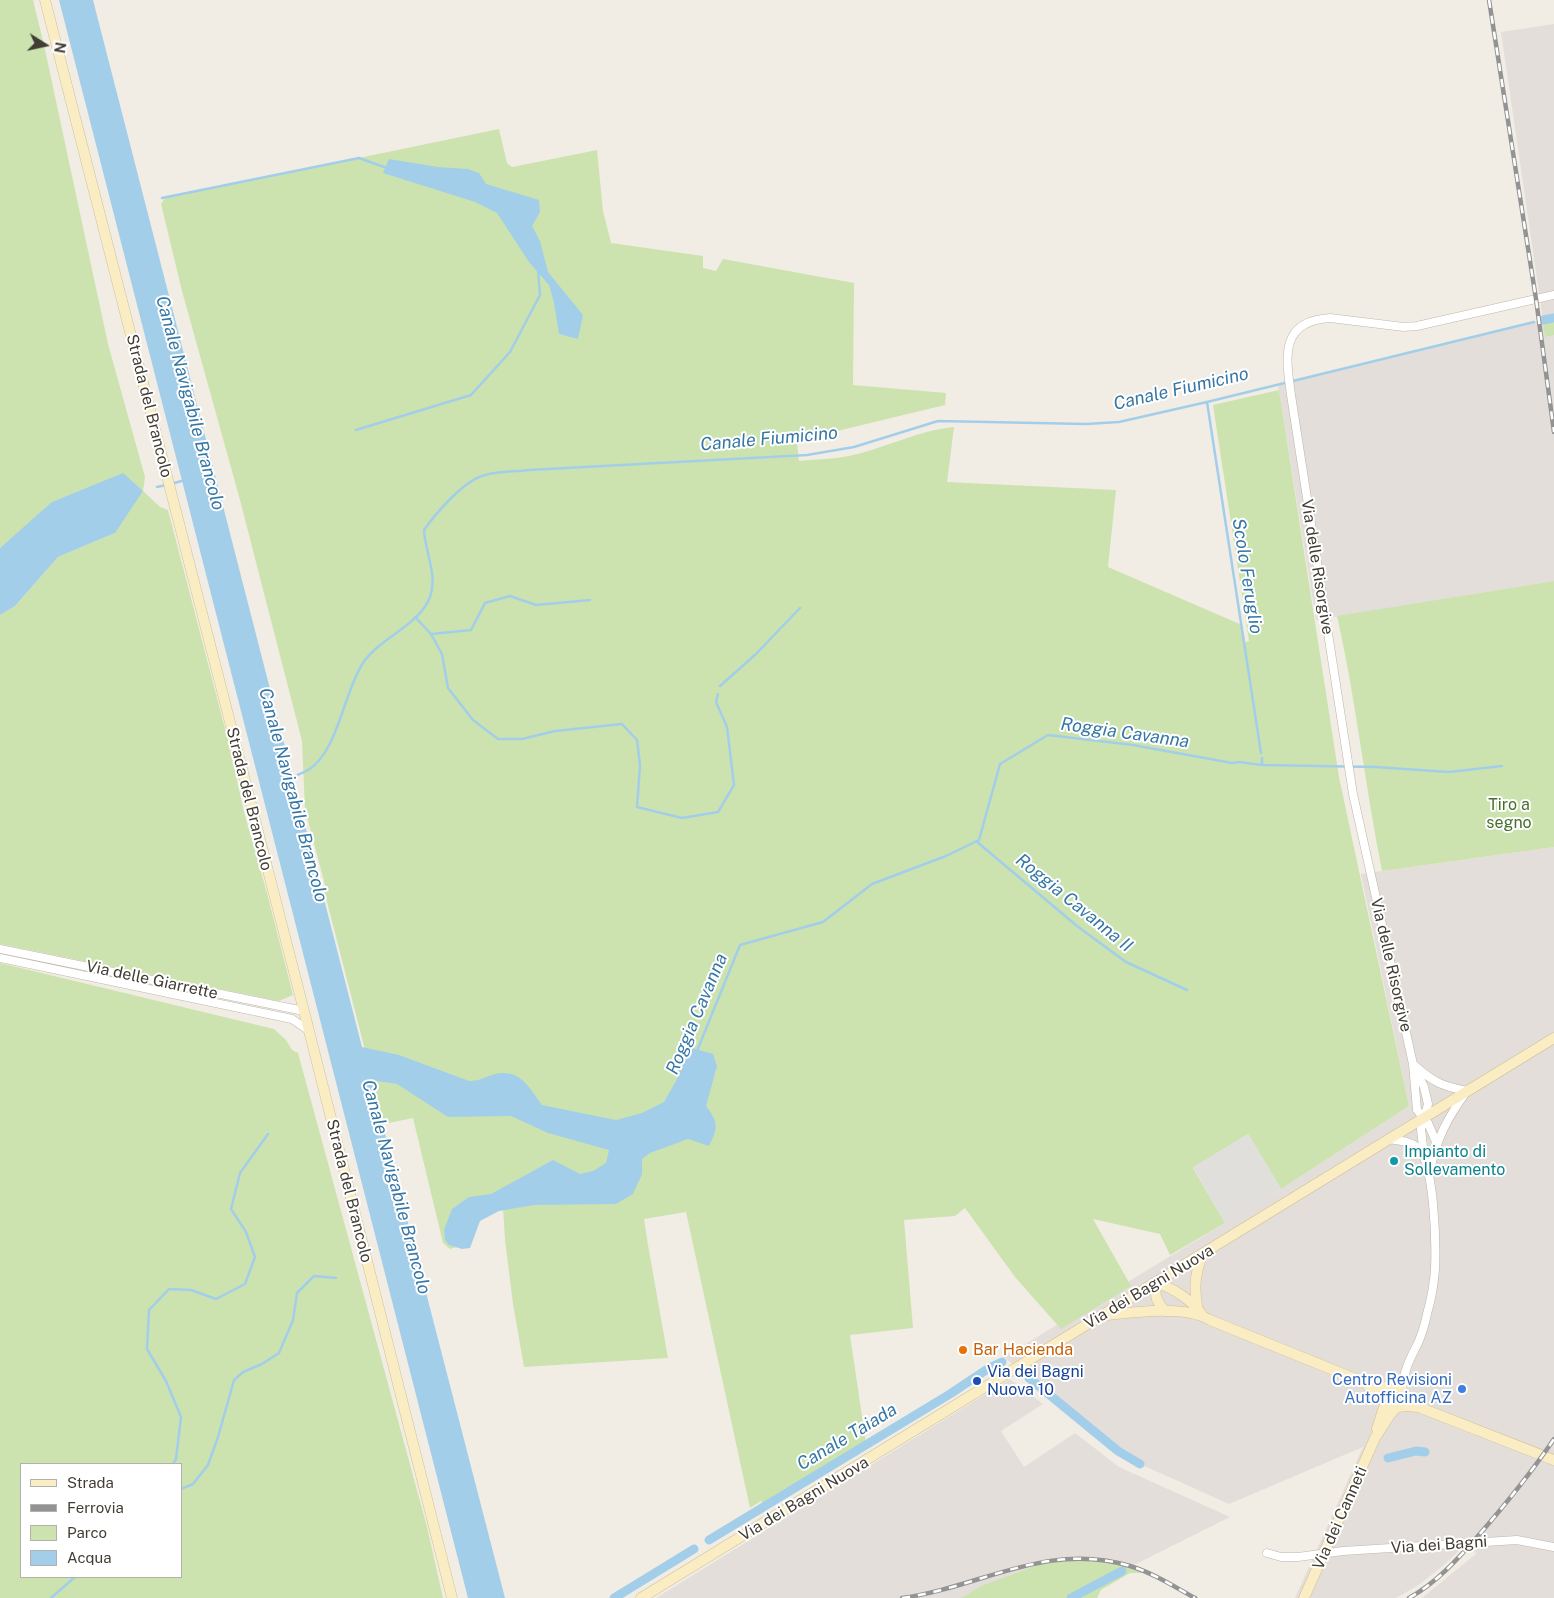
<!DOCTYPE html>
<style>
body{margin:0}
#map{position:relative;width:1554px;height:1598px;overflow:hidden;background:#f1ede4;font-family:"Public Sans",sans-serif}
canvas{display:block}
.legend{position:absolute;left:20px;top:1463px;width:162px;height:115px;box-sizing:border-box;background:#fff;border:1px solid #b3b1ae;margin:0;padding:6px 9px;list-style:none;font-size:15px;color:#423d34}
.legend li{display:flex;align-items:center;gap:10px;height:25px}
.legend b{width:25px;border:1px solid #b3b1ae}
.north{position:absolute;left:20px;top:20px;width:50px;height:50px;-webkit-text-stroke:4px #fff;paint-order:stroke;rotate:100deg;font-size:14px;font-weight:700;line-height:20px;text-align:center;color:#423d34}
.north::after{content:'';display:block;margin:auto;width:18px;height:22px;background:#423d34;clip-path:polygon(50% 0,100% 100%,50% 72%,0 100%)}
</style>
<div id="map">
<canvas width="1554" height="1598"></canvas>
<ul class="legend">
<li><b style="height:6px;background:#faedc4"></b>Strada</li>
<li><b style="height:6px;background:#939393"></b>Ferrovia</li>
<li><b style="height:14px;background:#cce3af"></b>Parco</li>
<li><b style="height:14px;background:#a3ceea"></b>Acqua</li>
</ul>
<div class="north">N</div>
</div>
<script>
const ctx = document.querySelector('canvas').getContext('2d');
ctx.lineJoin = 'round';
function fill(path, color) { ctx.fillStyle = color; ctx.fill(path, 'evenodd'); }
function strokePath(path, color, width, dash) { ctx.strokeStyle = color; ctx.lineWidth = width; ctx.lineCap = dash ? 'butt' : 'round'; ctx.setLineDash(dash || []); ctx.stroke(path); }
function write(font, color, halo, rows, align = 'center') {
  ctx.font = font + ' "Public Sans",sans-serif'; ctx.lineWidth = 4; ctx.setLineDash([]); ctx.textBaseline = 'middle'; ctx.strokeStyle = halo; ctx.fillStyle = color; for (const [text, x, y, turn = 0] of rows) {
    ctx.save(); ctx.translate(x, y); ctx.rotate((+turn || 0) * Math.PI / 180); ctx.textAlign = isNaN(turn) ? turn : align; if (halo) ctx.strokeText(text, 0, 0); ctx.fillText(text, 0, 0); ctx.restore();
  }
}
fill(new Path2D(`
 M 1554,24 L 1554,581 L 1316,620 L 1278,385 L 1543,320 L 1501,32 Z
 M 1554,847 L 1554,1598 L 1422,1598 L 1477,1553 L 1461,1549 L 1444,1565 L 1420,1584 L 1396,1598 L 1295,1598 L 1363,1447 L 1229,1504 L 1140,1464 L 1118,1451 L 1004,1357 L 1281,1189 L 1409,1106 L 1361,874 Z
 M 1010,1379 L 1043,1404 L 1001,1431 L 1024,1467 L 1075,1433 L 1119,1467 L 1230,1517 L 1068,1598 L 656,1598 Z`), '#e3ded9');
fill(new Path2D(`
 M 0,0 L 33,0 L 44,45 L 108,344 L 145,477 L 143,491 L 160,507 L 168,510 L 229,744 L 244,812 L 267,893 L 293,995 L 279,1001 L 0,944 L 0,615 L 15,606 L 58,557 L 115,533 L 20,532 L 0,548 Z
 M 499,129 L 507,163 L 512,167 L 597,150 L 603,211 L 611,243 L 703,256 L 703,268 L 716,271 L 723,259 L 854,283 L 853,385 L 946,393 L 945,405 L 804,439 L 793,440 L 797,444 L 799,461 C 819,459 838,459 857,454 C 890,446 920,430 954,427 L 947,482 L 1116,490 L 1108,567 L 1242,625 L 1245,642 L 1249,641 L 1213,405 L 1279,390 L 1339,777 L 1409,1106 L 1281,1189 L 1248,1134 L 1193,1168 L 1225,1223 L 1170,1255 L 1160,1234 L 1093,1219 L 1131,1286 L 1061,1329 L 1015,1277 L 965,1208 L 955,1216 L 904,1220 L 913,1328 L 850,1335 L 866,1443 L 763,1505 L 761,1501 L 750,1508 L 686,1212 L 644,1219 L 648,1245 L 668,1358 L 524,1367 L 513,1304 L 505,1240 L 503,1207 L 484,1209 L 457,1247 L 450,1249 L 443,1243 L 413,1118 L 384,1124 L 324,890 L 326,889 L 305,809 L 302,741 L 240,500 L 182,291 L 161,204 L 165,198 Z
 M 1554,320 L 1554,335 L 1545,337 L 1543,323 Z
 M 1554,581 L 1554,847 L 1382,871 C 1365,786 1356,700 1337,616 Z
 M 0,963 L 274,1029 L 286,1040 L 292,1050 L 298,1053 L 427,1527 L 443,1598 L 0,1598 ZM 21,1464 L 181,1464 L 181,1577 L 21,1577 Z
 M 1081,1558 L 1110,1561 L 1149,1573 L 1130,1573 L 1101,1590 L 1097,1598 L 961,1598 L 981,1586 L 1052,1560 Z`), '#cce3af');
fill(new Path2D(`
 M 1248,1134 L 1281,1189 L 1225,1223 L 1193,1167 Z`), '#e1dfdc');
fill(new Path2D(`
 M 59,0 L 93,0 L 362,1047 L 399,1055 L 469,1081 C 478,1081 483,1078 492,1075 C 519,1067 528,1086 542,1105 L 616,1120 L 642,1113 L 664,1102 L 677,1079 L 682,1057 L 693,1048 L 713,1054 L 717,1066 L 706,1106 C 719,1123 718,1128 709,1146 L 688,1139 L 650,1153 L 642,1159 L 642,1174 L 633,1194 L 616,1204 L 534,1205 L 499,1211 L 480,1221 L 470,1248 L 462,1249 L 449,1245 L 445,1240 L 444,1230 L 452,1209 L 469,1197 L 491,1194 L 553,1160 L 580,1174 L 593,1171 L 606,1163 L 609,1150 L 548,1133 L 511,1116 L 448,1117 L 397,1084 L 371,1080 L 505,1598 L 468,1598 Z
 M 389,159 L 438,167 L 468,169 L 479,173 L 486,184 L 539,200 L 540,212 L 532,226 L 540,241 L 548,272 L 583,315 L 578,339 L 559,334 L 554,303 L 549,285 L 529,262 L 497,213 L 475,202 L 383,173 Z
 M 123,473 L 143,491 L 115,533 L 58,557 L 15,606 L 0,615 L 0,548 L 52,502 Z`), '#a3ceea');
strokePath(new Path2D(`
 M 162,198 L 359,158 L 387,168
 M 1207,402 L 1261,753
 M 356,430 L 471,395 L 510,352 L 540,295 L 538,269
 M 171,484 L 185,480
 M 157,487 L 166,485
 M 415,617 L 431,634 L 442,654 L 448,688 L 473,720 L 498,739 L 522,739 L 555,731 L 622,724 L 637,740 L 640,765 L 637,807 L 682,818 L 718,812 L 734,785 L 727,727 L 716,702 L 718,694
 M 431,634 L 471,630 L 485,603 L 510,596 L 536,605 L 590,600
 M 720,686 L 756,654 L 800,608
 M 1262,765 L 1375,767 L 1449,772 L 1502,766
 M 291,778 C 297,775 303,773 308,770 C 338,752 344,691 363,663 C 379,638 419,626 430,597 C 438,575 425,552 424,530 C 435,514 463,482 482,476 C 496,471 514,472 529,470 L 807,455 L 854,447 L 938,421 L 1086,424 L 1119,422 L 1207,402 L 1534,322
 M 976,841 L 1077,926 L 1126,962 L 1187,990
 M 697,1051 L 740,945 L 823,922 L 872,884 L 946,856 L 979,840 L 1000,764 L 1048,735 L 1133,745 L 1232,763 L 1239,762 L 1262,765 L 1262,758
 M 173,1464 L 176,1459 L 181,1417 L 166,1381 L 147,1349 L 149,1310 L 169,1289 L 191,1290 L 216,1299 L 245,1284 L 255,1257 L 246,1232 L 231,1209 L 240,1173 L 268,1134
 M 181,1489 L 193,1484 L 208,1465 L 218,1437 L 234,1380 L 243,1372 L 262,1364 L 279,1353 L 293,1320 L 297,1293 L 314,1276 L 336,1278
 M 51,1598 L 75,1577`), '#a3ceea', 2.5);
strokePath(new Path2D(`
 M 1543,320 L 1554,318
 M 1029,1378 L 1118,1451 L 1140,1464
 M 1388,1458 L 1416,1451 L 1425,1452
 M 709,1540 L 950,1394 L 989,1368 L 1002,1362
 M 614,1598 L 694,1549
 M 1071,1598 L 1122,1571`), '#a3ceea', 9);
const street = new Path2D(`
 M 0,949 L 304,1011
 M 0,958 L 292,1019 L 308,1030
 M 1413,1064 C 1433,1082 1441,1086 1467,1091 C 1448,1117 1436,1139 1430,1171
 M 1415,1068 L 1424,1087 L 1428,1104 L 1421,1129 L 1424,1156
 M 1388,1139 C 1397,1140 1410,1141 1417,1147 C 1435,1162 1436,1246 1435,1269 C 1434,1285 1431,1300 1427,1314 C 1425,1324 1422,1334 1418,1343 C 1410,1359 1403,1372 1402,1390
 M 1436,1142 L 1428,1123 L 1417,1110 L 1413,1064 L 1353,794 L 1291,395 C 1286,358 1279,321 1330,318 L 1404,327 L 1417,326 L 1554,295
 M 1267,1553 L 1281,1557 L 1298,1557 L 1343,1551 L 1517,1540 L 1554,1547`);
const secondary = new Path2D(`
 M 45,0 L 304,1011 L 452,1598
 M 1156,1283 C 1172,1287 1193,1301 1202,1315
 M 1156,1283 C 1154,1296 1157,1302 1165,1311
 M 1197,1306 C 1194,1286 1195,1275 1202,1255
 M 1107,1315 C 1135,1312 1186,1305 1210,1320 L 1368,1384 L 1381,1387 L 1399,1387 L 1408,1399 L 1421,1408 L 1554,1460
 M 1368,1386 C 1373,1389 1380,1393 1382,1398 C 1385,1403 1385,1405 1390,1408 L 1406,1406 L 1418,1407
 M 1377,1429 L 1385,1404
 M 641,1598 L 1554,1038
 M 1304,1598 L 1375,1438 L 1389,1416 L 1396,1408`);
strokePath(street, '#beb7aa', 9);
strokePath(secondary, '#cebf96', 11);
strokePath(street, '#fff', 8);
strokePath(secondary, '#faedc4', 10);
const rail = new Path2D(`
 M 1489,0 L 1536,299 L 1554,432
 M 902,1598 C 982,1587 1046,1541 1130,1566 C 1153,1573 1173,1586 1195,1598
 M 1409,1598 C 1436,1583 1457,1560 1478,1536 C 1505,1505 1531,1473 1554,1439`);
strokePath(rail, '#939393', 4.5);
strokePath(rail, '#fff', 2.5, [8]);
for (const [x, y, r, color] of [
 [1394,1161,5,"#0f9aa8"],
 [963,1350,5,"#e8710a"],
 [977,1381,5,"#1a4fb4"],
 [1462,1389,5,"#3f7fe0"]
]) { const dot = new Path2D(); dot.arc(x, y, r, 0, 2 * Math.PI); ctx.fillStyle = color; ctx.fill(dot); strokePath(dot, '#fff', 2); }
write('16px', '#423d34', '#fff', [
 ["Strada del Brancolo",149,406,76],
 ["Via delle Risorgive",1317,567,81],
 ["Strada del Brancolo",249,799,76],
 ["Via delle Risorgive",1391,965,77],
 ["Via delle Giarrette",152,980,12],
 ["Strada del Brancolo",349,1191,76],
 ["Via dei Bagni Nuova",1149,1287,-31],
 ["Via dei Bagni Nuova",804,1499,-31],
 ["Via dei Canneti",1340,1518,-66],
 ["Via dei Bagni",1439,1545,-4]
]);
write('16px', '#466f2c', '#fff', [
 ["Tiro a",1509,805],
 ["segno",1509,823]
]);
write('16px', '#0d838f', '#fff', [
 ["Impianto di",1404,1152],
 ["Sollevamento",1404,1170]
], 'left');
write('16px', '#c56008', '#fff', [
 ["Bar Hacienda",973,1350]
], 'left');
write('16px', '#164399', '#fff', [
 ["Via dei Bagni",987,1372],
 ["Nuova 10",987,1390]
], 'left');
write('16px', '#366cbe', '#fff', [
 ["Centro Revisioni",1452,1380],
 ["Autofficina AZ",1452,1398]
], 'right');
write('italic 18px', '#3677a6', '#fff', [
 ["Canale Fiumicino",1181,389,-13],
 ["Canale Navigabile Brancolo",190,403,75],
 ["Canale Fiumicino",769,439,-5],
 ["Scolo Feruglio",1247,576,81],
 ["Roggia Cavanna",1125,733,8],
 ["Canale Navigabile Brancolo",293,795,75],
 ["Roggia Cavanna II",1074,903,39],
 ["Roggia Cavanna",697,1014,-67],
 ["Canale Navigabile Brancolo",396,1187,75],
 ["Canale Taiada",847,1437,-31]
]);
</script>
